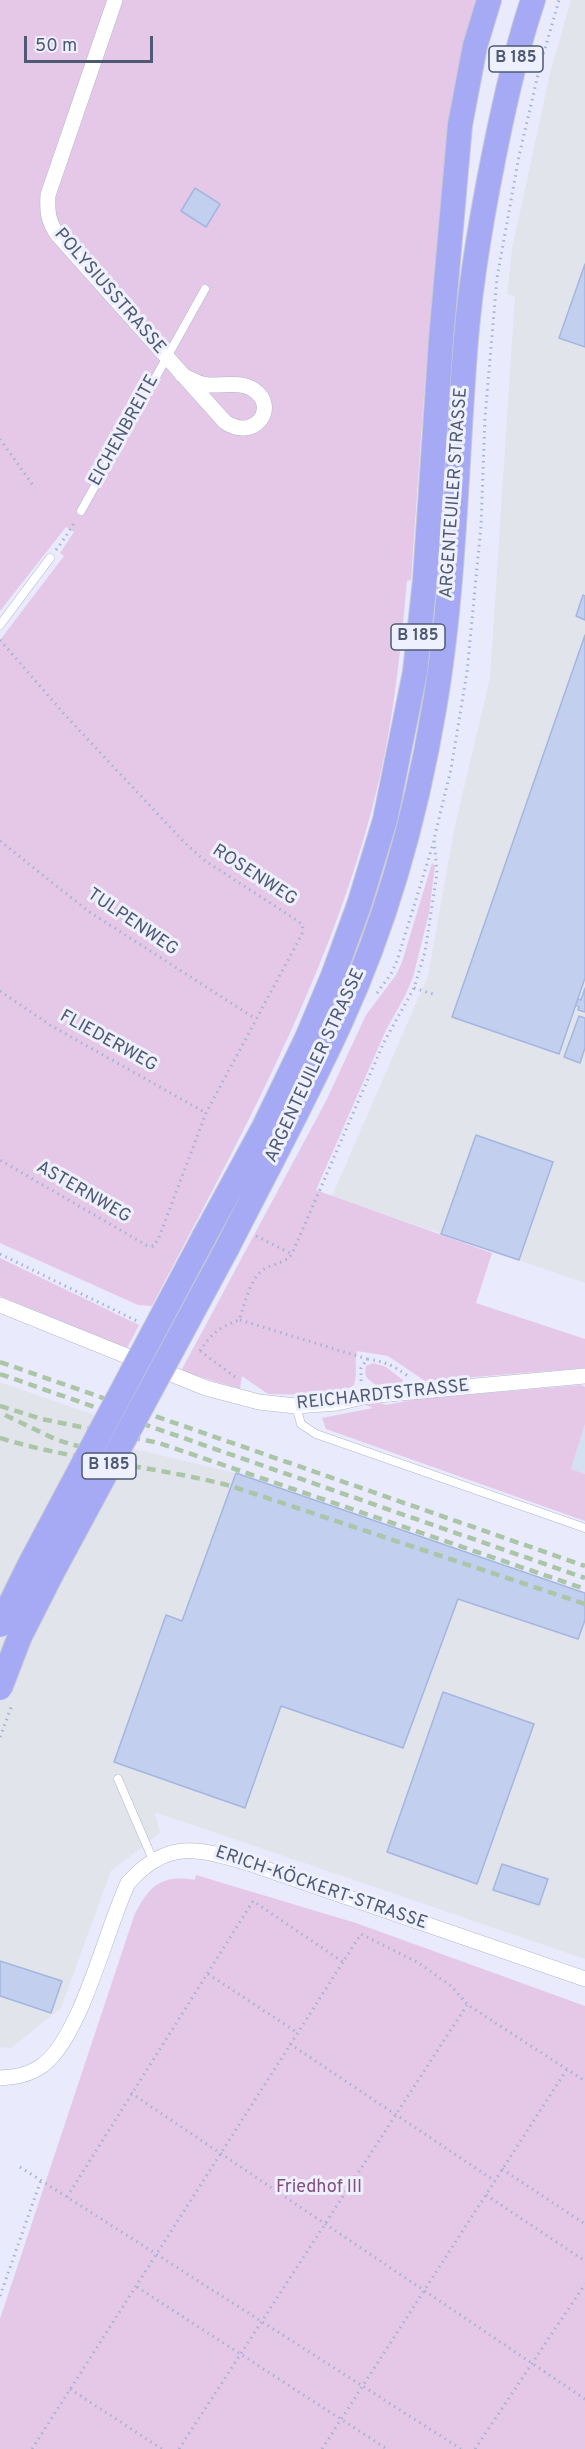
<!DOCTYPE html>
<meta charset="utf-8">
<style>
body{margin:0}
#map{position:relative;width:585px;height:2449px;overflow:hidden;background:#e9eafb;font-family:Overpass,sans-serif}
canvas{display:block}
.scale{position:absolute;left:24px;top:36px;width:129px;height:27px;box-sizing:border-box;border:3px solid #4e5a74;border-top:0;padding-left:8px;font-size:18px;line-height:21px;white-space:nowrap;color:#4e5a74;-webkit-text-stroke:4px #eff0fe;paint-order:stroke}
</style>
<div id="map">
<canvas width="585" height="2449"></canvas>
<div class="scale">50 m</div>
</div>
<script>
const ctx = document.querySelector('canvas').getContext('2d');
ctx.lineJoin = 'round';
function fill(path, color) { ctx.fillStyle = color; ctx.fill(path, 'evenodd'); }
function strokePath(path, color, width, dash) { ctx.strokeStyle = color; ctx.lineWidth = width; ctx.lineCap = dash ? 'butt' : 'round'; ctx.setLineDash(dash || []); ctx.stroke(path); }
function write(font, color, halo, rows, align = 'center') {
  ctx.font = font + ' Overpass,sans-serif'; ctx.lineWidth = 6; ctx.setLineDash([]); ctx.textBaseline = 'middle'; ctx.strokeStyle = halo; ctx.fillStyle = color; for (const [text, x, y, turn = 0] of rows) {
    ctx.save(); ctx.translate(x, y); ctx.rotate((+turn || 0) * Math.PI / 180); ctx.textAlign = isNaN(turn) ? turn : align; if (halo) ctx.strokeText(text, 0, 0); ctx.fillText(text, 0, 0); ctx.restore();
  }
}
fill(new Path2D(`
 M 585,1424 L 585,1474 L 571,1469 Z`), '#d5e0f2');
fill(new Path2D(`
 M 571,0 L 585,0 L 585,1283 L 332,1196 L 428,976 L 454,830 L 490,678 L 515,296 L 507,295 L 512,249 L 550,73 Z
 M 0,1382 L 117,1423 L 113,1444 L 236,1473 L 585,1593 L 585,1959 L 155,1812 L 160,1833 L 111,1871 L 61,2008 L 11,2048 L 0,2047 Z`), '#e2e4ec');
fill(new Path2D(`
 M 0,0 L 477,0 L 453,93 L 446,143 L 424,395 L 411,580 L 407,581 C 400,658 392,735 372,809 C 325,986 236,1145 152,1306 L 138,1305 L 0,1243 L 0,640 L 64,556 L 60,553 L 74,532 L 66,527 L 0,611 Z
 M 432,863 L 435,866 L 429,913 L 413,977 L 405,996 L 386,1030 L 316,1190 L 492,1253 L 476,1303 L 585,1339 L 585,1368 L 425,1381 L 388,1356 L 357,1351 C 354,1363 358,1372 354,1385 L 345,1390 L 386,1405 L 417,1399 L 581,1385 L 585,1387 L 585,1424 L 571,1469 L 585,1474 L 585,1521 L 326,1429 L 322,1418 L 373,1408 L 332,1391 L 321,1395 L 268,1394 L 242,1376 L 240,1389 L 181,1371 L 326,1101 L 366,1015 L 396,975 L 402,962 Z
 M 0,1258 L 139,1325 L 127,1348 L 0,1296 Z
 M 373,1363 L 386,1367 L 403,1380 L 403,1383 L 376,1385 C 368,1379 363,1377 366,1366 Z
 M 196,1875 L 356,1923 L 585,2006 L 585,2449 L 0,2449 L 0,2319 L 134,1916 C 148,1887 161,1874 195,1880 Z`), '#e5c8e8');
const building = new Path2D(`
 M 195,188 L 220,204 L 206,227 L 181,211 Z
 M 585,264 L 585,347 L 559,338 Z
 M 583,595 L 585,596 L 585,620 L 576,616 Z
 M 585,635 L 585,978 L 559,1054 L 452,1017 Z
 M 585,988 L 585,1012 L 578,1010 L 579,1007 L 576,1005 L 578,999 L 581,1000 Z
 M 579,1016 L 585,1018 L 585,1048 L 580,1063 L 564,1057 Z
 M 476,1135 L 553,1162 L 519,1260 L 441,1234 Z
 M 236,1473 L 585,1593 L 585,1620 L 578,1639 L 458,1599 L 403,1748 L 281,1706 L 245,1808 L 114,1762 L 166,1615 L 182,1621 Z
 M 443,1692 L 534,1724 L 477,1884 L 387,1852 Z
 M 502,1864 L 548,1879 L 539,1905 L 493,1890 Z
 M 0,1961 L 62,1981 L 51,2013 L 0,1996 Z`);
fill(building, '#c2cfef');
strokePath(building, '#a4b6e0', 1.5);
const lane = new Path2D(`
 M 81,511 L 205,289
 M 0,625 L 50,558
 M 296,1406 L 301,1424 L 316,1434 L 585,1528
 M 118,1779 L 153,1860`);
const street = new Path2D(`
 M 115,0 L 48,195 C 47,211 48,221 57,234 L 225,422 C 255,442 279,407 254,390 C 241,381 222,386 208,385 C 198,384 191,379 182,375
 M 0,1305 L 206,1388 L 259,1402 L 296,1406 L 337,1403 L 367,1396 L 585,1376
 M 0,2078 C 16,2077 29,2075 43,2065 C 82,2035 106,1929 128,1883 C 167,1839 198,1848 248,1863 L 585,1979`);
const primary = new Path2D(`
 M 204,1237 L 264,1127 L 307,1038 L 333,976 L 359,905 L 385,820 L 415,672 L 425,580 L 441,340 L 460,125 L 475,46 L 489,0
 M 227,1248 C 265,1173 306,1098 341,1021 C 386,923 416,815 434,709 C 455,587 456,462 466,339 C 472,267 485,197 500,126 C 509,84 519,41 533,0`);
strokePath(lane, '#afb6cd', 9);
strokePath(street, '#afb6cd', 16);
strokePath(primary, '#c6cad3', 26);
strokePath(new Path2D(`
 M 0,439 L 35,488
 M 56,550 C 64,539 69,532 75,521
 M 0,640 L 66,716 L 183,841 L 204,860 L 298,921 L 303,926 L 302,934 L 206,1113 L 158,1240 L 153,1246 L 146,1245 L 0,1160
 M 0,841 L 88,911 L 256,1019
 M 414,988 L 433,994
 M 0,991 L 50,1025 L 206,1113
 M 377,993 L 391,974 L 397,961 L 434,841
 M 256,1236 L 292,1254
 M 0,1254 L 137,1321
 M 240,1320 L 367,1359
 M 200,1351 C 212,1333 218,1328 239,1320 C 245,1304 250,1276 266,1268 C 276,1263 285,1263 292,1254 L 384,1042 L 414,988 L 425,952 L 437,873 L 434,839 L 451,769 L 467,672 L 481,526 L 485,417 L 497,278 L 519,156 L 540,66 L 559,0
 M 200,1351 L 238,1379
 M 361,1381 L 361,1368 L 367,1359 C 384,1361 394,1366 408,1376
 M 208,1974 L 298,2033
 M 290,2044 L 495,2181
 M 131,2093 L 585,2399
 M 20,2167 L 461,2449
 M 502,2169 L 585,2224
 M 486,2195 L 585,2261
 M 67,2197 L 253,1901 L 343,1962 L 361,1934 L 419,1963 L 451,1986 L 468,2005 L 585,2081
 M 137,2287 L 387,2449
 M 0,2296 L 41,2180
 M 70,2389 L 162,2449
 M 32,2449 L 343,1962
 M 179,2449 L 467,2005
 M 322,2449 L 567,2069
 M 475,2449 L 585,2284`), '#a5b3d4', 3, [1.5, 4.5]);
strokePath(lane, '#fff', 8);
strokePath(street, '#fff', 15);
strokePath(primary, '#a6aaf5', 24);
strokePath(new Path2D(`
 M 0,1362 L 585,1566
 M 0,1374 L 585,1578
 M 0,1406 L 42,1419 L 159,1443 L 585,1589
 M 5,1415 L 57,1440 L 106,1454
 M 0,1438 C 75,1461 155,1466 231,1486 L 585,1604`), '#abc5a7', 4.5, [9, 6]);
const primaryBridge = new Path2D(`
 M 0,1625 L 30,1564 L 204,1237
 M 0,1688 L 20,1636 L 53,1571 L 227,1248`);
strokePath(primaryBridge, '#c6cad3', 26, []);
strokePath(new Path2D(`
 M 0,1737 L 12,1705`), '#a5b3d4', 3, [1.5, 4.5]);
strokePath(primaryBridge, '#a6aaf5', 24);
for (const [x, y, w] of [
 [516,59,54],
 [418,637,54],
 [109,1466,54]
]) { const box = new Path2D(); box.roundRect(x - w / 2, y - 13, w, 26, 4.5); ctx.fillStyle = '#eff0fe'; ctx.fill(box); strokePath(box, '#4e5a74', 1.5); }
write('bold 16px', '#4e5a74', null, [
 ["B 185",516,59],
 ["B 185",418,637],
 ["B 185",109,1466]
]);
write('18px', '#4e5a74', '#eff0fe', [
 ["POLYSIUSSTRASSE",109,292,49],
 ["EICHENBREITE",125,431,-61],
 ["ARGENTEUILER STRASSE",455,493,-86],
 ["ROSENWEG",254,876,33],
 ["TULPENWEG",132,923,34],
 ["FLIEDERWEG",108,1042,29],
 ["ARGENTEUILER STRASSE",316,1066,-65],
 ["ASTERNWEG",83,1193,30],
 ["REICHARDTSTRASSE",383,1396,-6],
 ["ERICH-KÖCKERT-STRASSE",321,1889,19]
]);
write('18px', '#844d83', '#eff0fe', [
 ["Friedhof III",319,2188]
]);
</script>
